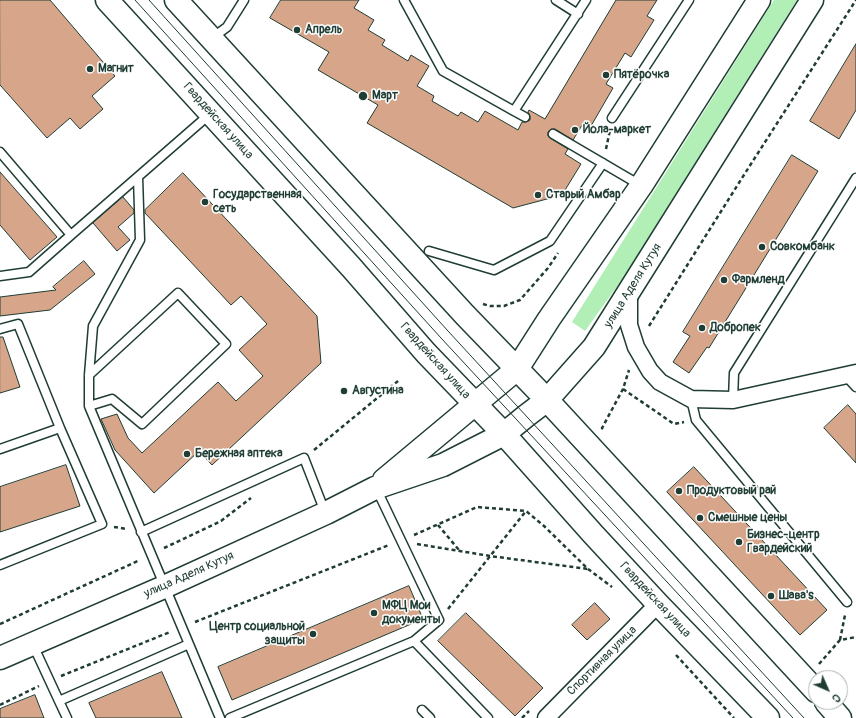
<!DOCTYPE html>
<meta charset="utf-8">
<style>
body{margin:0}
#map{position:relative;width:856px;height:718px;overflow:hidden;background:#fff;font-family:Pangolin,sans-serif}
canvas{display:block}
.north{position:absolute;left:808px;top:670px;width:40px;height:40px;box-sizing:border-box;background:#fff;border:1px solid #a5b1ae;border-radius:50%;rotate:135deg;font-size:11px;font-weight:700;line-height:16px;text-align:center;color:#1f3d34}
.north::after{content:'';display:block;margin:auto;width:14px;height:18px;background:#1f3d34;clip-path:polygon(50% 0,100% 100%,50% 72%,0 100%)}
</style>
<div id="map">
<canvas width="856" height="718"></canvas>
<div class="north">С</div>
</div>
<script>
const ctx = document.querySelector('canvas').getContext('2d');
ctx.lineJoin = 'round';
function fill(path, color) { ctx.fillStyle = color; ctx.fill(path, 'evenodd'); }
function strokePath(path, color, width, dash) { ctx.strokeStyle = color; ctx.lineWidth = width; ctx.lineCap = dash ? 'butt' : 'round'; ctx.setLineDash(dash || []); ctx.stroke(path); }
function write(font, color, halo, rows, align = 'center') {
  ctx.font = font + ' Pangolin,sans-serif'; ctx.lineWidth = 3; ctx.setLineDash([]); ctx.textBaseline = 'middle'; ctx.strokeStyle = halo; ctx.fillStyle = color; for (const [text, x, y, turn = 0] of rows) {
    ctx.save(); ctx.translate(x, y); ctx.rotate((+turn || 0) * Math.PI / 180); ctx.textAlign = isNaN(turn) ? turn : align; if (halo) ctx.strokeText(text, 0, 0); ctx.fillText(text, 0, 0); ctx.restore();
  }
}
fill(new Path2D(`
 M 774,0 L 797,0 L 621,281 L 585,331 L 572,322 Z`), '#b2efb6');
const building = new Path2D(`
 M 0,0 L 50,0 L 115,76 L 92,96 L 103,109 L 80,129 L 70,118 L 47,138 L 0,85 Z
 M 281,0 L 359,0 L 354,8 L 374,20 L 368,30 L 385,40 L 382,45 L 408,61 L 411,55 L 429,66 L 417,86 L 434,96 L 432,101 L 458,116 L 461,112 L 478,122 L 485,111 L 518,130 L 522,122 L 526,122 L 530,120 L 530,116 L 528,112 L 529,110 L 545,119 L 616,0 L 657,0 L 647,16 L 654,20 L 631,57 L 625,53 L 606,84 L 613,88 L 591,126 L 584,122 L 573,140 L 555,129 L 551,129 L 548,132 L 548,136 L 550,138 L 568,149 L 565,154 L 581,164 L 562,195 L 513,208 L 367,123 L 378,105 L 318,70 L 329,52 L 270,18 Z
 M 856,44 L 856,110 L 839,139 L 810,121 Z
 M 792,155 L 818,171 L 709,348 L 707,347 L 689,373 L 673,362 L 690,336 L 683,332 Z
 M 0,172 L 57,237 L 30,260 L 0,225 Z
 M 183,173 L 317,316 L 321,363 L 212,465 L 199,451 L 154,493 L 115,450 L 101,419 L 117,414 L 128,438 L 142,453 L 218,382 L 236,401 L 263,376 L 239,350 L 267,324 L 241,296 L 231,305 L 145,213 L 145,210 Z
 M 123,197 L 134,210 L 134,213 L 118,227 L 130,240 L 117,251 L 93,223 Z
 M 84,261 L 95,274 L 50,310 L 0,316 L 0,297 L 56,290 L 53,287 Z
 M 0,337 L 3,337 L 20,387 L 0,393 Z
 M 848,405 L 856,414 L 856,463 L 824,428 Z
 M 66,465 L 80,506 L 0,532 L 0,487 Z
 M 694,467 L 827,610 L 800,635 L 667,492 Z
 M 409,586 L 423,619 L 232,700 L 218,667 Z
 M 595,603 L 610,619 L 587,640 L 572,625 Z
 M 466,613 L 543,688 L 515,716 L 438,641 Z
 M 162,672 L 182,718 L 96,718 L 89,703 Z
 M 35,695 L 44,718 L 0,718 L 0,709 Z`);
fill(building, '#d7a68a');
strokePath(building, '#1f3d34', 1);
const lane = new Path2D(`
 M 404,0 L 443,71 L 514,111 L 586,0
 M 556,0 L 578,14
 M 212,38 L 227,27 L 244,0
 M 514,111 L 525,117
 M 612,118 L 689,0
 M 553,134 L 640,185
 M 0,152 L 71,235 L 210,114
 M 138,177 L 140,240 L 93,326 L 89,375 L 89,406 L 220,718
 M 429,251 L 494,270 L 550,241 L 603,163
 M 0,276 L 29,272 L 71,235
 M 0,329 L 18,324 L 60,428
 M 845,375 L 856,387
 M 691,399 L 696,420 L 847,602
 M 733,400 L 734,373 L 856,178
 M 89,406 L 112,399 L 142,424 L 226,344 L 178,293 L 89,375
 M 0,449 L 60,428 L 102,524 L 0,565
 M 376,488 L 439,620 L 414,641
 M 141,532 L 304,458 L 325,512
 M 33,645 L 59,701 L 189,644
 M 59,701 L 67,718
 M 422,710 L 430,718
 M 230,718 L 414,641 L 488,718`);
const street = new Path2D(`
 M 629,292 L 629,325 L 636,347 L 650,371 L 660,382 L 691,399 L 733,400 L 856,373
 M 546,718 L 658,604`);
const secondary = new Path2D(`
 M 107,0 L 351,267 L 426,353 L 504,434 L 593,534 L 658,604 L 768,718
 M 176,0 L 465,315 L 547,400 L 816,691
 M 384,480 L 517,369 L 549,319 L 641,186 L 759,0
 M 0,658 L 164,587 L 326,513 L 375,488 L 443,465 L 504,434 L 526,416 L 547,400 L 594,347 L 812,0
 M 826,702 L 840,718`);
strokePath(lane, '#1f3d34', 11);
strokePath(street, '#1f3d34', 19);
strokePath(secondary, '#1f3d34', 25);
strokePath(new Path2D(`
 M 606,149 L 610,130
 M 483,304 L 490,306 L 504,306 L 520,300 L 548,268 L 558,253
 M 649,326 L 742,178 L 856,0
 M 623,389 L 674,424 L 684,422
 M 603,429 L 602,428 L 623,389 L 629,370
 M 314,450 L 398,381
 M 438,525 L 459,550
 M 114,527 L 127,529
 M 414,535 L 477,507 L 526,511 L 544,526 L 588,569 L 612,587
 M 417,544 L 490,556 L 588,569
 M 164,548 L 221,521 L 251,498
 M 448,609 L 526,511
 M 195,622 L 389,545
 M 0,624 L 140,560
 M 840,640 L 845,615
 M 676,655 L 734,718
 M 819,664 L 840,640 L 856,637
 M 61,676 L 170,632
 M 0,705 L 39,686
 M 522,718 L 529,711`), '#1f3d34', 2.5, [4, 3]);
strokePath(lane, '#fff', 8);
strokePath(street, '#fff', 16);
strokePath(secondary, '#fff', 22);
strokePath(new Path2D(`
 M 135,0 L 441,338 L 793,718
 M 149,0 L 448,331 L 804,718`), '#1f3d34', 1);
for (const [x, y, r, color] of [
 [297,30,4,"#1f3d34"],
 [90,69,4,"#1f3d34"],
 [606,75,4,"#1f3d34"],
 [363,96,5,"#1f3d34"],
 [575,130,4,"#1f3d34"],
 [538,195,4,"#1f3d34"],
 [205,202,4,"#1f3d34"],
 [762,247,4,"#1f3d34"],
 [724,280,4,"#1f3d34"],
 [702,328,4,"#1f3d34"],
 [344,391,4,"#1f3d34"],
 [187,454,4,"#1f3d34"],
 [679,491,4,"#1f3d34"],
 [700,518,4,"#1f3d34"],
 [739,542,4,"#1f3d34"],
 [771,596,4,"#1f3d34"],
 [374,613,4,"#1f3d34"],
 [313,634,4,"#1f3d34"]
]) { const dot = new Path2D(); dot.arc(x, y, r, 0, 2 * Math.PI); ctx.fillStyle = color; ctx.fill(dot); strokePath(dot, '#fff', 1.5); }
write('bold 12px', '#1f3d34', '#fff', [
 ["Апрель",305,30],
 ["Магнит",98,69],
 ["Пятёрочка",614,75],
 ["Март",372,96],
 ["Йола-маркет",583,130],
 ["Государственная",213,195],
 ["сеть",213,209],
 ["Старый Амбар",546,195],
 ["Совкомбанк",770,247],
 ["Фармленд",732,280],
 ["Добропек",710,328],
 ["Августина",352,391],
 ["Бережная аптека",195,454],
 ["Продуктовый рай",687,491],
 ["Смешные цены",708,518],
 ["Бизнес-центр",747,535],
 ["Гвардейский",747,549],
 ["Шава's",779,596],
 ["МФЦ Мои",382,606],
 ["документы",382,620],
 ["Центр социальной",305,627,"right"],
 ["защиты",305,641,"right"]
], 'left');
write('12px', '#1f3d34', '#fff', [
 ["Гвардейская улица",218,121,48],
 ["улица Аделя Кутуя",633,286,-58],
 ["Гвардейская улица",435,361,48],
 ["улица Аделя Кутуя",189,575,-24],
 ["Гвардейская улица",655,600,47],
 ["Спортивная улица",602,661,-45]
]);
</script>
